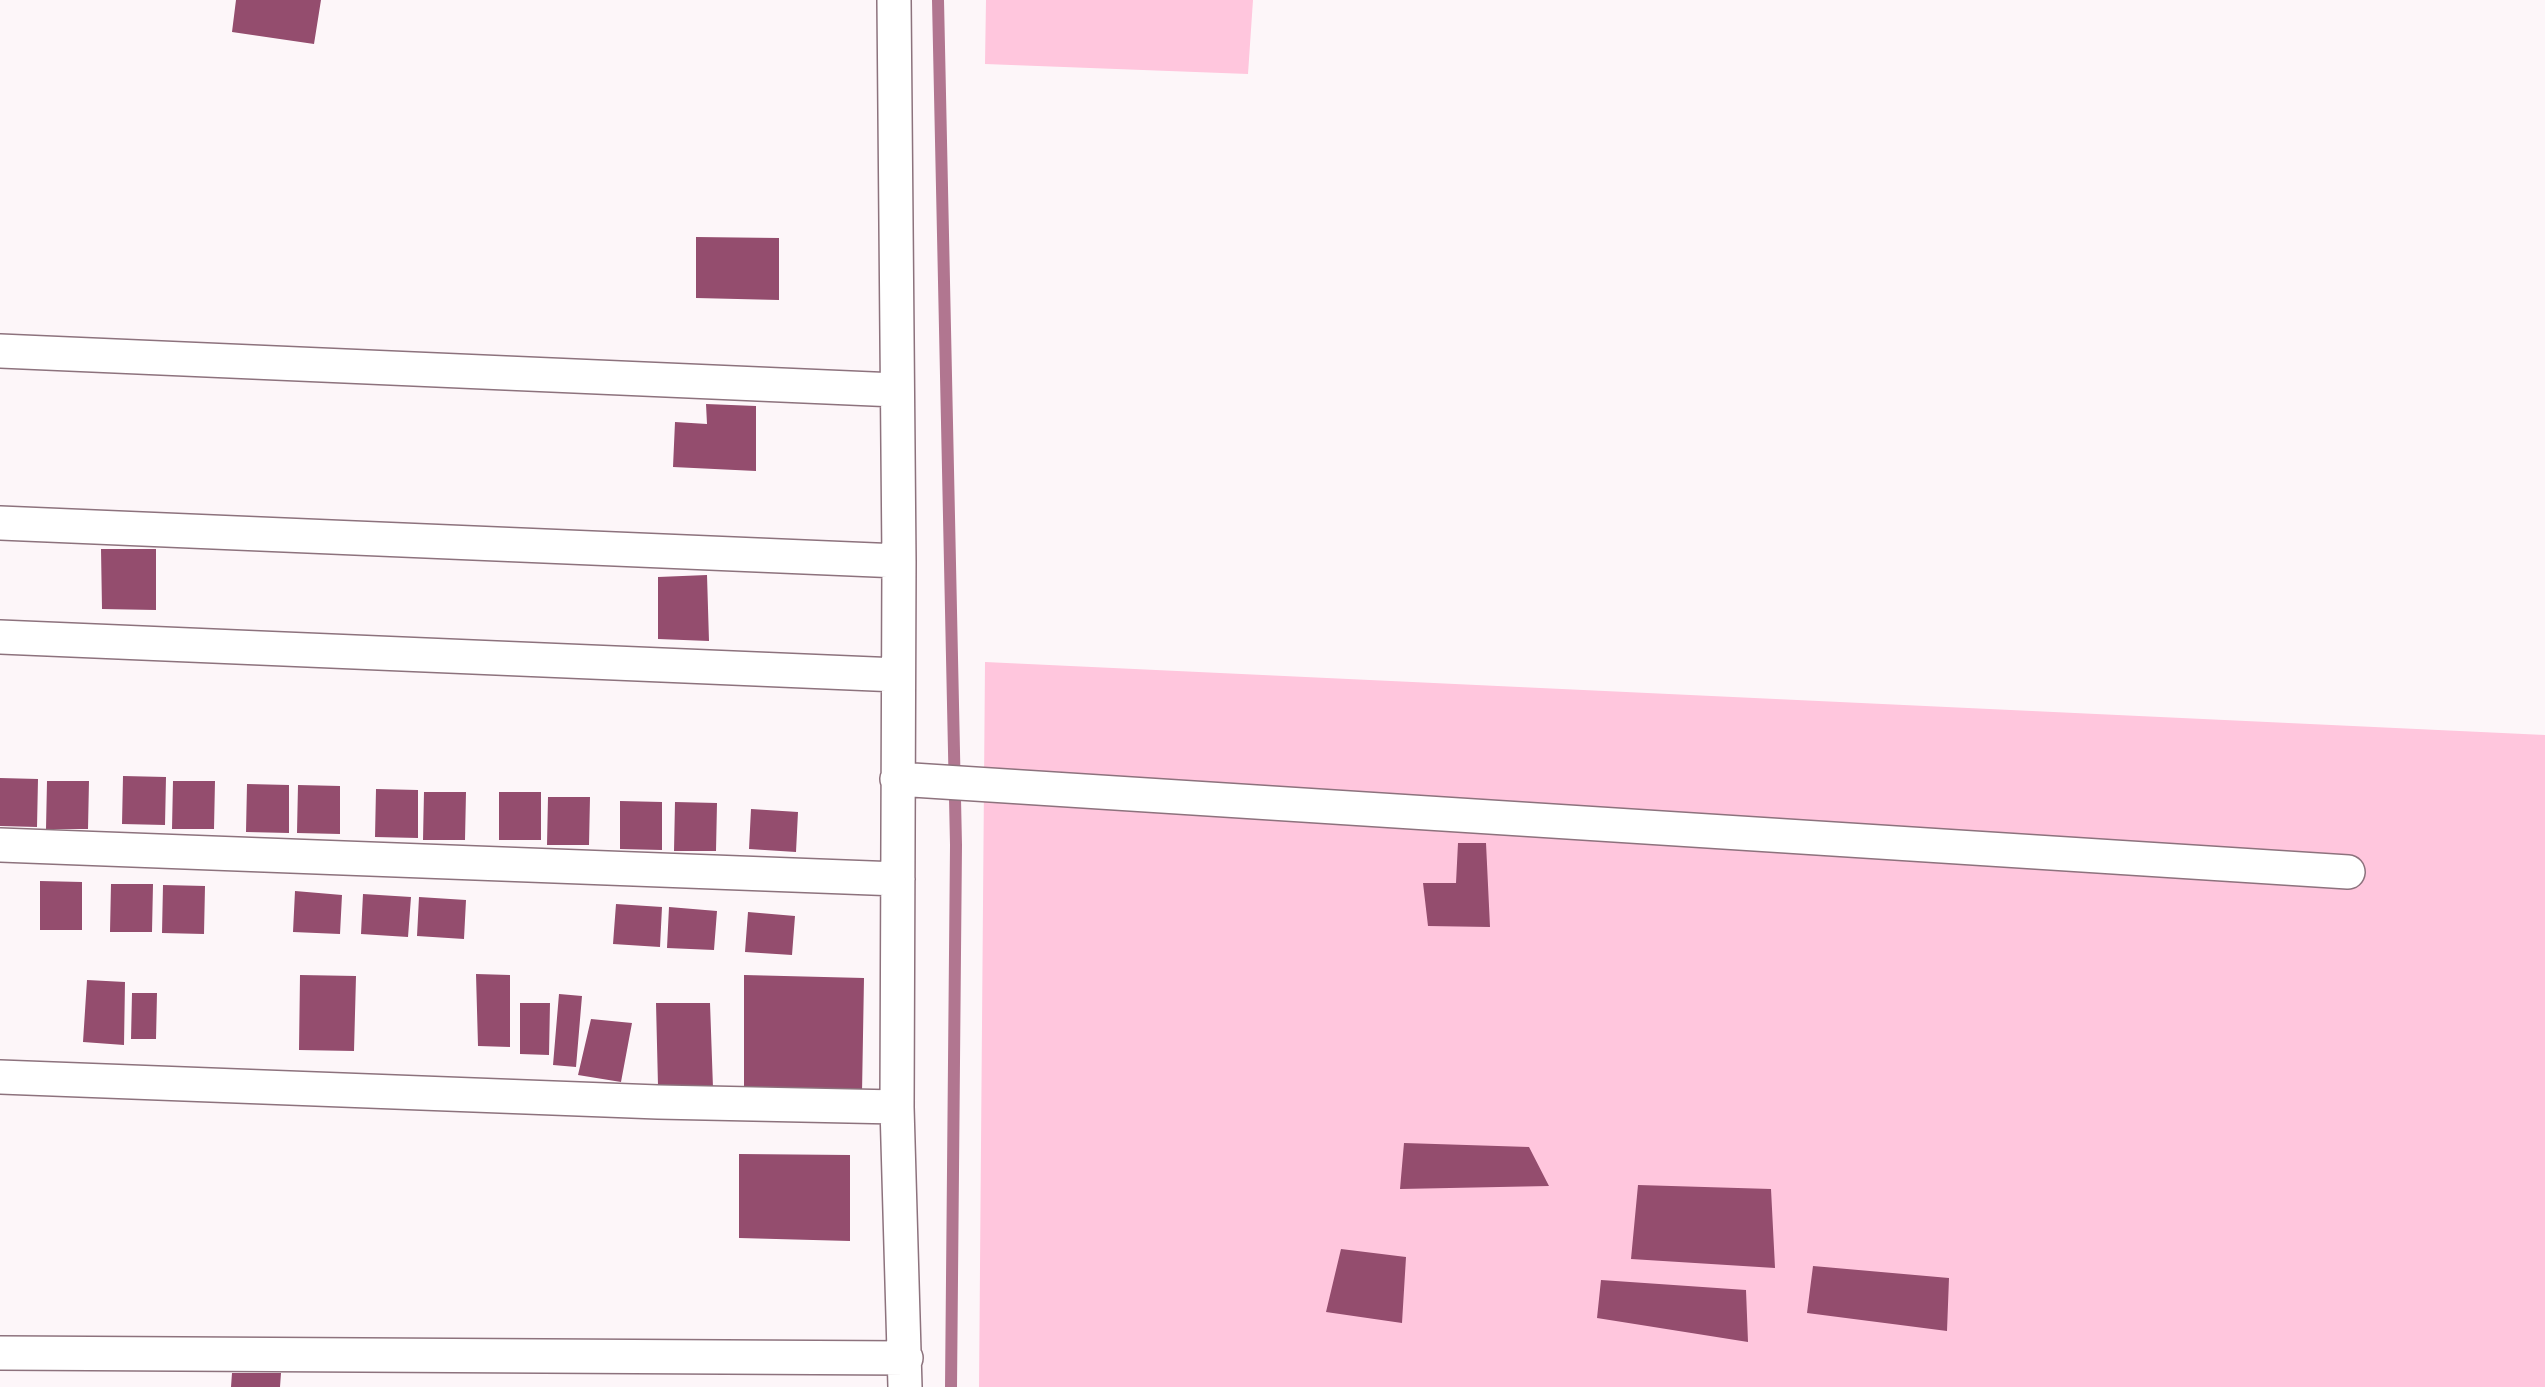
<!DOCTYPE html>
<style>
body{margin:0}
canvas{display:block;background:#fdf6f9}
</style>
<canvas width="2545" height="1387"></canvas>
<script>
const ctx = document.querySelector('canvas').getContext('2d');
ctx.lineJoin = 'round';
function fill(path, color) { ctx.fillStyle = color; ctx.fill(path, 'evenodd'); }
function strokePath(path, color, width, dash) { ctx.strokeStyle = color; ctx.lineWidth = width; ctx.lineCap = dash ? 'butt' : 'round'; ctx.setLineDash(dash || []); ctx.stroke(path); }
fill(new Path2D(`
 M 986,0 L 1253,0 L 1248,74 L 985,64 Z
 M 985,662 L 2545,735 L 2545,1387 L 979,1387 Z`), '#ffc6dd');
strokePath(new Path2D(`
 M 938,0 L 956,845 L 951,1387`), '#b17690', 12);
fill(new Path2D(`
 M 236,0 L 321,0 L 314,44 L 232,32 Z
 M 696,237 L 779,238 L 779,300 L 696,298 Z
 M 706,404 L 756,406 L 756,471 L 673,467 L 675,422 L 707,424 Z
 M 101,549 L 156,549 L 156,610 L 102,609 Z
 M 707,575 L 709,641 L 658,639 L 658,577 Z
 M 123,776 L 166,777 L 165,825 L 122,824 Z
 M 0,778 L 38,779 L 37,827 L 0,826 Z
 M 47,781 L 89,781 L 88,829 L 46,829 Z
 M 173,781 L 215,781 L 214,829 L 172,829 Z
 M 247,784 L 289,785 L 289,833 L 246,832 Z
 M 298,785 L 340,786 L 340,834 L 297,833 Z
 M 376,789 L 418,790 L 418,838 L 375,837 Z
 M 424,792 L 466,792 L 465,840 L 423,840 Z
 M 499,792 L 541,792 L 541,840 L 499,840 Z
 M 548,797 L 590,797 L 589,845 L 547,845 Z
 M 620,801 L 662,802 L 662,850 L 620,849 Z
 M 675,802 L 717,803 L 716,851 L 674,851 Z
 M 751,809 L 798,812 L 796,852 L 749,849 Z
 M 1458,843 L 1486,843 L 1490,927 L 1428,926 L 1423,883 L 1456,883 Z
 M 40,881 L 82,882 L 82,930 L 40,930 Z
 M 111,884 L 153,884 L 152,932 L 110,932 Z
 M 163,885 L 205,886 L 204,934 L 162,933 Z
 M 295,891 L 342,895 L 340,934 L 293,932 Z
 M 363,894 L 411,897 L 408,937 L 361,934 Z
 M 419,897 L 466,900 L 464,939 L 417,936 Z
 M 616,904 L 662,907 L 660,947 L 613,944 Z
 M 669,907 L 717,911 L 714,950 L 667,948 Z
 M 748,912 L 795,916 L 792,955 L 745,952 Z
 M 476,974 L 510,975 L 510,1047 L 478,1046 Z
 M 300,975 L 356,976 L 354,1051 L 299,1050 Z
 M 744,975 L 864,978 L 862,1093 L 744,1089 Z
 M 87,980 L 125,982 L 124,1045 L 83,1042 Z
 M 132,993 L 157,993 L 156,1039 L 131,1039 Z
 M 559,994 L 582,996 L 576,1067 L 553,1065 Z
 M 520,1003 L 550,1003 L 549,1055 L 520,1054 Z
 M 656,1003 L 710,1003 L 713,1088 L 658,1086 Z
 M 591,1019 L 632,1023 L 621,1082 L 578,1075 Z
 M 1404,1143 L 1529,1147 L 1549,1186 L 1400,1189 Z
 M 739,1154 L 850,1155 L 850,1241 L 739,1238 Z
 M 1638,1185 L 1771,1189 L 1775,1268 L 1631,1259 Z
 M 1341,1249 L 1406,1257 L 1402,1323 L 1326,1312 Z
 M 1813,1266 L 1949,1278 L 1947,1331 L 1807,1313 Z
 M 1601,1280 L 1746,1290 L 1748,1342 L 1597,1318 Z
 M 232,1373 L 281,1373 L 280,1387 L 231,1387 Z`), '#944d6e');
const street = new Path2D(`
 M 894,0 L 899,561 L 897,1107 L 905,1387
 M 0,351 L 896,390
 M 0,523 L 899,561
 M 0,637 L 898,675
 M 897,779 L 2348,872
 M 0,845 L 898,879
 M 0,1077 L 658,1102 L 897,1107
 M 0,1353 L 906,1358`);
strokePath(street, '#8d727d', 36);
strokePath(street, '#fff', 33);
</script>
